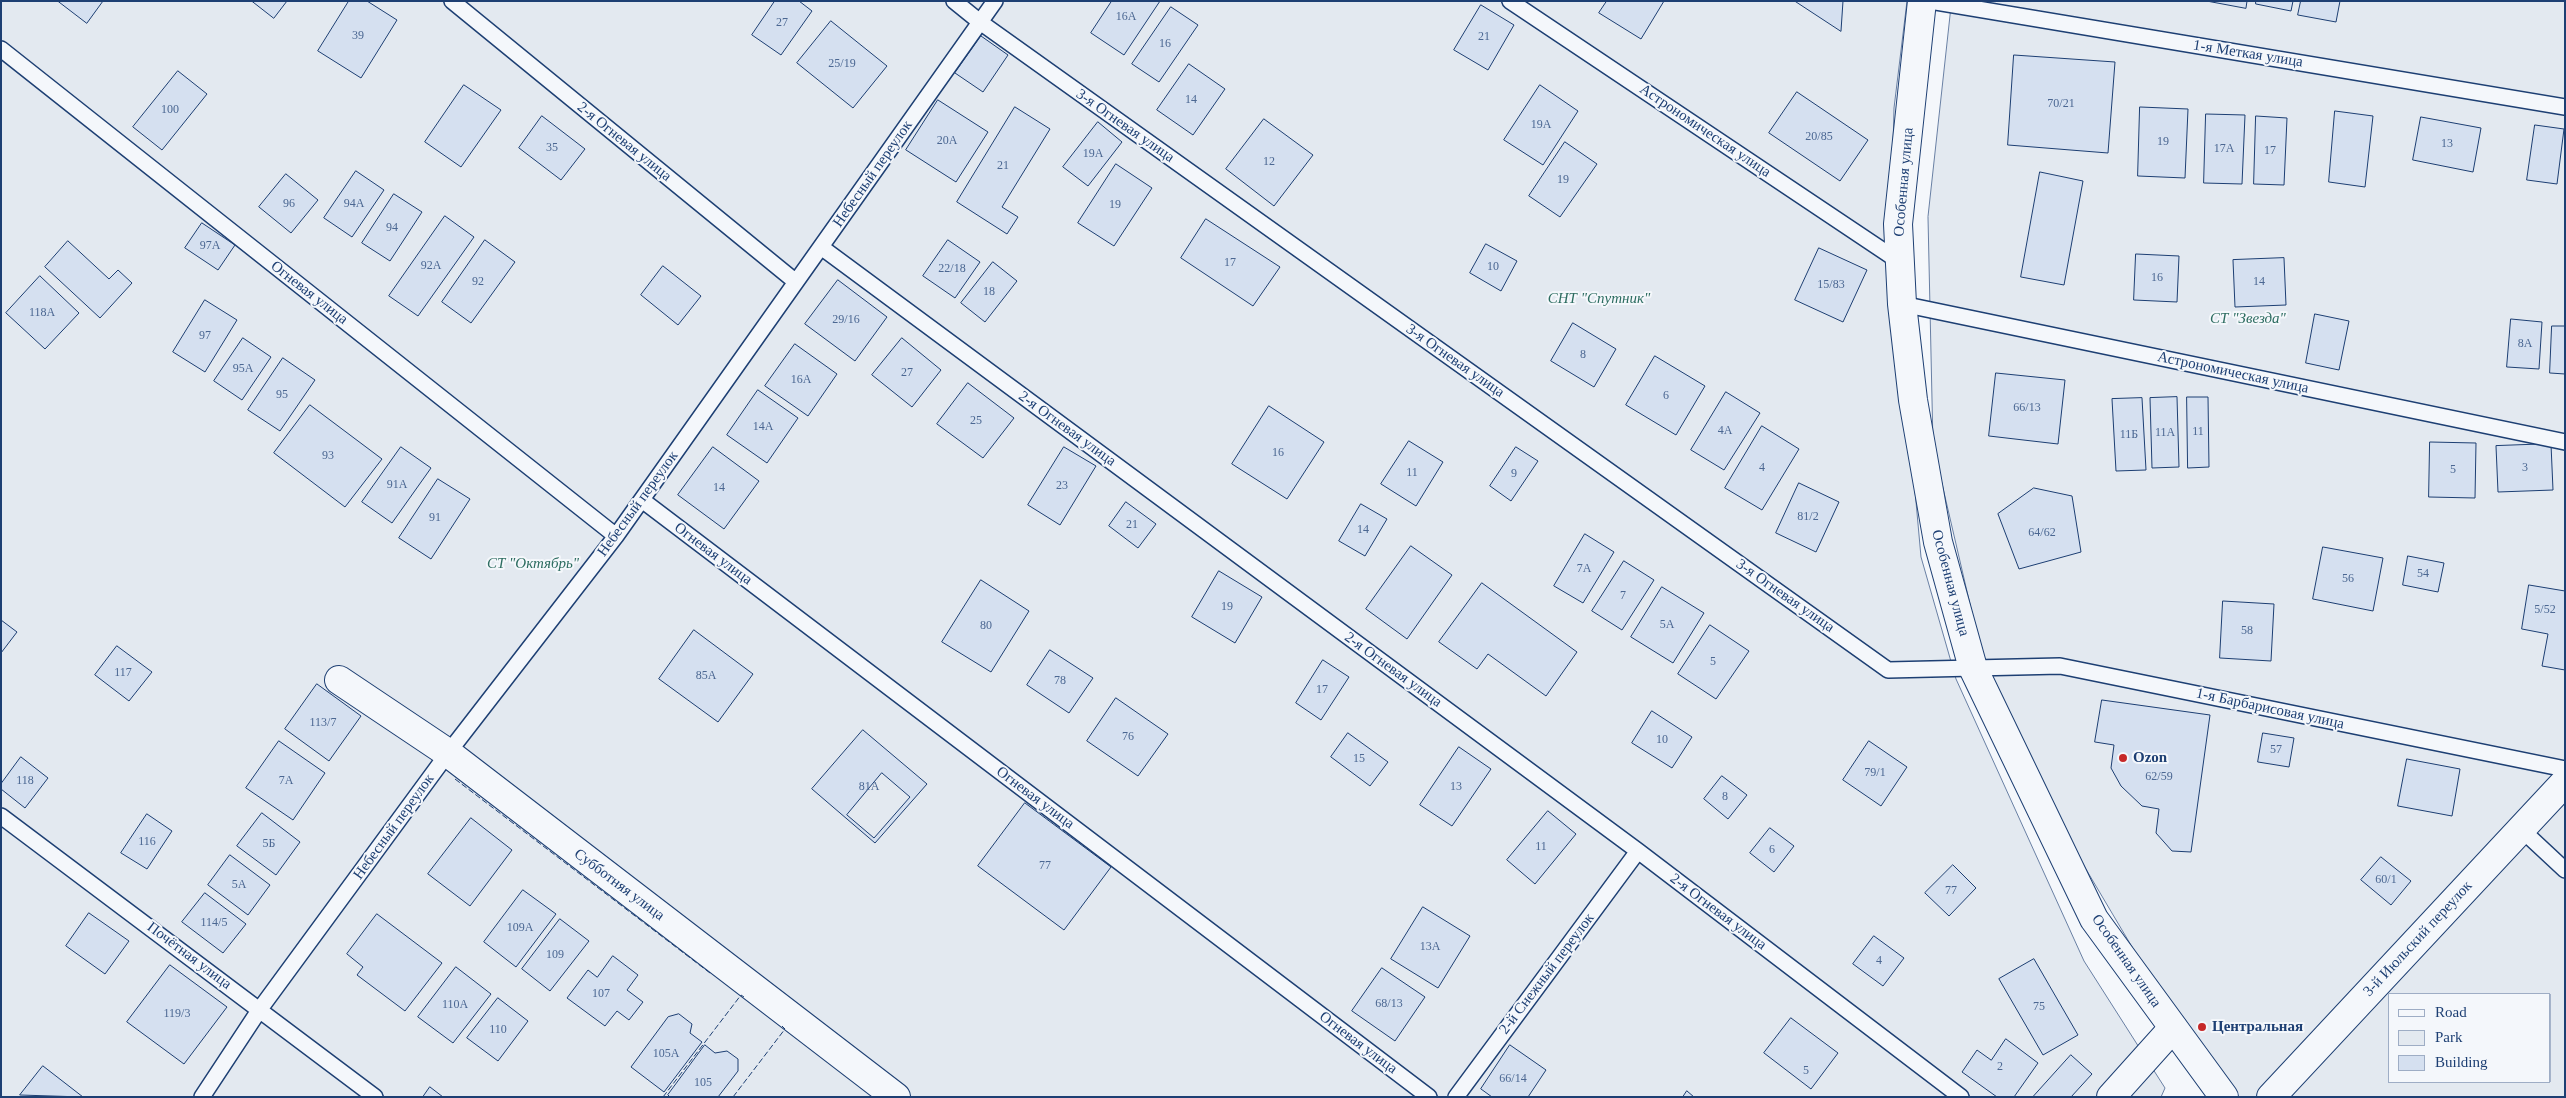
<!DOCTYPE html>
<meta charset="utf-8">
<style>
body{margin:0}
#map{position:relative;width:2566px;height:1098px;overflow:hidden;background:#f4f7fb;font-family:Georgia,serif}
canvas{display:block}
.frame{position:absolute;inset:0;border:2px solid #1d3f73;pointer-events:none}
.legend{position:absolute;left:2388px;top:993px;width:162px;height:90px;box-sizing:border-box;background:#f4f7fb;border:1px solid #9eadc5;margin:0;padding:6px 9px;list-style:none;font-size:15px;color:#1d3f73}
.legend li{display:flex;align-items:center;gap:10px;height:25px}
.legend b{width:25px;border:1px solid #9eadc5}
</style>
<div id="map">
<canvas width="2566" height="1098"></canvas>
<div class="frame"></div>
<ul class="legend">
<li><b style="height:6px;background:#f4f7fb"></b>Road</li>
<li><b style="height:14px;background:#e3e9f0"></b>Park</li>
<li><b style="height:14px;background:#d5e0f0"></b>Building</li>
</ul>
</div>
<script>
const ctx = document.querySelector('canvas').getContext('2d');
ctx.lineJoin = 'round';
function fill(path, color) { ctx.fillStyle = color; ctx.fill(path, 'evenodd'); }
function strokePath(path, color, width, dash) { ctx.strokeStyle = color; ctx.lineWidth = width; ctx.lineCap = dash ? 'butt' : 'round'; ctx.setLineDash(dash || []); ctx.stroke(path); }
function write(font, color, halo, rows, align = 'center') {
  ctx.font = font + ' Georgia,serif'; ctx.lineWidth = 4; ctx.setLineDash([]); ctx.textBaseline = 'middle'; ctx.strokeStyle = halo; ctx.fillStyle = color; for (const [text, x, y, turn = 0] of rows) {
    ctx.save(); ctx.translate(x, y); ctx.rotate((+turn || 0) * Math.PI / 180); ctx.textAlign = isNaN(turn) ? turn : align; if (halo) ctx.strokeText(text, 0, 0); ctx.fillText(text, 0, 0); ctx.restore();
  }
}
const green = new Path2D(`
 M 1,1 L 1907,1 L 1894,108 L 1891,225 L 1921,557 L 1956,679 L 2084,961 L 2165,1088 L 2161,1097 L 1,1097 Z
 M 1952,1 L 2565,1 L 2565,1097 L 2221,1097 L 2042,795 L 1982,656 L 1933,445 L 1928,217 ZM 2390,994 L 2550,994 L 2550,1082 L 2390,1082 Z`);
fill(green, '#e3e9f0');
strokePath(green, '#687fa3', 1);
const building = new Path2D(`
 M 58,1 L 103,1 L 87,23 Z
 M 252,1 L 287,1 L 274,18 Z
 M 349,1 L 367,1 L 397,20 L 361,78 L 318,51 Z
 M 775,1 L 799,1 L 812,11 L 781,55 L 752,35 Z
 M 1112,1 L 1160,1 L 1124,55 L 1091,33 Z
 M 1607,1 L 1664,1 L 1641,39 L 1599,13 Z
 M 1795,1 L 1843,1 L 1841,31 Z
 M 2207,1 L 2247,1 L 2246,8 Z
 M 2256,1 L 2293,1 L 2291,11 L 2256,4 Z
 M 2301,1 L 2340,1 L 2336,22 L 2298,15 Z
 M 1481,5 L 1514,25 L 1488,70 L 1454,50 Z
 M 1171,7 L 1198,25 L 1159,82 L 1132,64 Z
 M 831,21 L 887,66 L 853,108 L 797,63 Z
 M 981,36 L 1008,55 L 983,92 L 955,73 Z
 M 2014,55 L 2115,62 L 2108,153 L 2008,145 Z
 M 1189,64 L 1225,89 L 1193,135 L 1157,110 Z
 M 178,71 L 207,94 L 162,150 L 133,127 Z
 M 464,85 L 501,110 L 461,167 L 425,142 Z
 M 1540,85 L 1578,111 L 1543,165 L 1504,140 Z
 M 1797,92 L 1868,140 L 1840,181 L 1769,133 Z
 M 938,100 L 988,132 L 956,182 L 906,150 Z
 M 1015,107 L 1050,129 L 1002,207 L 1018,217 L 1007,234 L 957,202 Z
 M 2140,107 L 2188,109 L 2185,178 L 2138,176 Z
 M 2335,111 L 2373,116 L 2365,187 L 2329,182 Z
 M 2206,114 L 2245,115 L 2242,184 L 2204,183 Z
 M 542,116 L 585,149 L 561,180 L 519,148 Z
 M 2256,116 L 2287,118 L 2284,185 L 2254,184 Z
 M 2421,117 L 2481,128 L 2473,172 L 2413,160 Z
 M 1264,119 L 1313,155 L 1274,206 L 1226,169 Z
 M 1098,122 L 1122,142 L 1088,186 L 1063,167 Z
 M 2535,125 L 2564,129 L 2557,184 L 2527,180 Z
 M 1565,142 L 1597,164 L 1560,217 L 1529,196 Z
 M 1116,164 L 1152,188 L 1114,246 L 1078,223 Z
 M 356,171 L 384,190 L 352,237 L 324,218 Z
 M 2040,172 L 2083,181 L 2064,285 L 2021,277 Z
 M 286,174 L 318,200 L 291,233 L 259,207 Z
 M 394,194 L 422,212 L 390,261 L 362,243 Z
 M 445,216 L 474,237 L 418,316 L 389,296 Z
 M 1206,219 L 1280,267 L 1253,306 L 1181,258 Z
 M 202,223 L 235,245 L 218,270 L 185,248 Z
 M 485,240 L 515,262 L 471,323 L 442,302 Z
 M 948,240 L 980,262 L 955,298 L 923,276 Z
 M 68,241 L 109,279 L 118,270 L 132,283 L 100,318 L 45,267 Z
 M 1486,244 L 1517,261 L 1501,291 L 1470,273 Z
 M 1819,248 L 1867,270 L 1843,322 L 1795,300 Z
 M 2136,254 L 2179,256 L 2177,302 L 2134,300 Z
 M 2284,258 L 2286,305 L 2235,307 L 2233,260 Z
 M 993,262 L 1017,281 L 985,322 L 961,303 Z
 M 663,266 L 701,296 L 678,325 L 641,295 Z
 M 40,276 L 79,313 L 45,349 L 6,313 Z
 M 838,280 L 887,317 L 855,361 L 805,324 Z
 M 205,300 L 237,320 L 205,372 L 173,352 Z
 M 2315,314 L 2349,321 L 2339,370 L 2306,363 Z
 M 2511,319 L 2542,322 L 2539,369 L 2507,367 Z
 M 1573,323 L 1616,349 L 1594,387 L 1551,361 Z
 M 2552,326 L 2565,326 L 2565,374 L 2550,373 Z
 M 243,338 L 271,357 L 242,400 L 214,381 Z
 M 902,338 L 941,370 L 912,407 L 872,375 Z
 M 795,344 L 837,374 L 808,416 L 765,386 Z
 M 1655,356 L 1705,386 L 1676,435 L 1626,405 Z
 M 283,358 L 315,380 L 280,431 L 248,410 Z
 M 1996,373 L 2065,380 L 2058,444 L 1989,436 Z
 M 968,383 L 1014,418 L 983,458 L 937,424 Z
 M 758,390 L 798,418 L 767,463 L 727,435 Z
 M 1726,392 L 1760,413 L 1724,470 L 1691,450 Z
 M 2177,397 L 2179,467 L 2152,468 L 2150,398 Z
 M 2187,397 L 2208,397 L 2209,467 L 2188,468 Z
 M 2142,398 L 2146,470 L 2116,471 L 2112,399 Z
 M 310,405 L 382,459 L 345,507 L 274,453 Z
 M 1269,406 L 1324,442 L 1287,499 L 1232,464 Z
 M 1762,426 L 1799,449 L 1762,510 L 1725,488 Z
 M 1409,441 L 1443,462 L 1416,506 L 1381,484 Z
 M 2430,442 L 2476,443 L 2475,498 L 2429,497 Z
 M 2551,444 L 2553,490 L 2498,492 L 2496,446 Z
 M 401,447 L 431,468 L 392,523 L 362,502 Z
 M 713,447 L 759,481 L 724,529 L 678,495 Z
 M 1064,447 L 1096,466 L 1060,525 L 1028,505 Z
 M 1516,447 L 1538,461 L 1511,501 L 1490,486 Z
 M 438,479 L 470,499 L 431,559 L 399,538 Z
 M 1799,483 L 1839,502 L 1816,552 L 1776,533 Z
 M 2034,488 L 2072,496 L 2081,552 L 2019,569 L 1998,514 Z
 M 1126,502 L 1156,524 L 1138,548 L 1109,526 Z
 M 1361,504 L 1387,519 L 1365,556 L 1339,541 Z
 M 1585,534 L 1614,552 L 1583,603 L 1554,586 Z
 M 1411,546 L 1452,575 L 1407,639 L 1366,609 Z
 M 2323,547 L 2383,558 L 2373,611 L 2313,599 Z
 M 2408,556 L 2444,563 L 2438,592 L 2403,585 Z
 M 1624,561 L 1654,580 L 1622,630 L 1592,611 Z
 M 1219,571 L 1262,597 L 1235,643 L 1192,617 Z
 M 981,580 L 1029,611 L 991,672 L 942,642 Z
 M 1482,583 L 1577,652 L 1546,696 L 1488,654 L 1477,669 L 1439,642 Z
 M 2529,585 L 2565,591 L 2565,670 L 2542,666 L 2548,634 L 2522,629 Z
 M 1662,587 L 1704,613 L 1673,663 L 1631,637 Z
 M 2223,601 L 2274,604 L 2271,661 L 2220,658 Z
 M 1,620 L 17,632 L 1,653 Z
 M 1710,625 L 1749,651 L 1716,699 L 1678,674 Z
 M 694,630 L 753,674 L 718,722 L 659,679 Z
 M 117,646 L 152,672 L 129,701 L 95,675 Z
 M 1050,650 L 1093,678 L 1069,713 L 1027,685 Z
 M 1323,660 L 1349,677 L 1321,720 L 1296,703 Z
 M 317,684 L 361,716 L 329,761 L 285,729 Z
 M 1116,698 L 1168,734 L 1138,776 L 1087,741 Z
 M 2102,700 L 2210,715 L 2191,852 L 2172,851 L 2156,833 L 2159,809 L 2142,806 L 2121,786 L 2111,768 L 2114,745 L 2095,742 Z
 M 1652,711 L 1692,737 L 1672,768 L 1632,743 Z
 M 863,730 L 927,784 L 875,843 L 812,789 Z
 M 1348,733 L 1388,762 L 1370,786 L 1331,757 Z
 M 2263,733 L 2294,738 L 2289,767 L 2258,762 Z
 M 279,741 L 325,773 L 293,820 L 246,788 Z
 M 1869,741 L 1907,767 L 1881,806 L 1843,780 Z
 M 1459,747 L 1491,769 L 1452,826 L 1420,805 Z
 M 21,757 L 48,778 L 25,808 L 1,789 L 1,784 Z
 M 2407,759 L 2460,769 L 2452,816 L 2398,806 Z
 M 882,773 L 910,797 L 874,838 L 847,815 Z
 M 1722,776 L 1747,795 L 1728,819 L 1704,799 Z
 M 1025,803 L 1111,867 L 1064,930 L 978,866 Z
 M 1548,811 L 1576,834 L 1535,884 L 1507,860 Z
 M 262,813 L 300,842 L 276,875 L 237,846 Z
 M 147,814 L 172,831 L 147,869 L 121,853 Z
 M 471,818 L 512,850 L 470,906 L 428,874 Z
 M 1770,828 L 1794,846 L 1774,872 L 1750,853 Z
 M 230,855 L 270,885 L 248,915 L 208,885 Z
 M 2381,857 L 2411,881 L 2391,905 L 2361,880 Z
 M 1953,865 L 1976,888 L 1949,916 L 1925,893 Z
 M 523,890 L 556,914 L 516,967 L 484,942 Z
 M 205,893 L 246,924 L 223,953 L 182,922 Z
 M 1423,907 L 1470,936 L 1438,988 L 1391,959 Z
 M 89,913 L 129,941 L 105,974 L 66,946 Z
 M 377,914 L 442,963 L 405,1011 L 357,975 L 363,967 L 347,954 Z
 M 560,919 L 589,941 L 550,991 L 522,969 Z
 M 1874,936 L 1904,958 L 1883,986 L 1853,964 Z
 M 613,956 L 638,975 L 627,990 L 643,1002 L 629,1020 L 617,1011 L 605,1026 L 567,998 L 588,970 L 597,977 Z
 M 2034,959 L 2078,1035 L 2043,1055 L 1999,979 Z
 M 170,965 L 227,1007 L 184,1064 L 127,1022 Z
 M 456,967 L 491,994 L 453,1043 L 418,1017 Z
 M 1382,968 L 1425,997 L 1395,1041 L 1352,1011 Z
 M 498,998 L 528,1021 L 498,1061 L 467,1038 Z
 M 679,1014 L 692,1024 L 690,1033 L 702,1042 L 664,1092 L 631,1067 L 668,1017 Z
 M 1791,1018 L 1838,1053 L 1811,1089 L 1764,1053 Z
 M 2006,1039 L 2038,1063 L 2014,1097 L 1997,1097 L 1962,1072 L 1977,1050 L 1991,1060 Z
 M 705,1045 L 715,1053 L 727,1051 L 738,1059 L 738,1071 L 718,1097 L 670,1097 L 668,1095 Z
 M 1510,1045 L 1546,1070 L 1528,1097 L 1492,1097 L 1481,1089 Z
 M 2071,1055 L 2092,1074 L 2071,1097 L 2033,1097 Z
 M 43,1066 L 83,1097 L 20,1095 Z
 M 430,1087 L 443,1097 L 423,1097 Z
 M 1687,1091 L 1694,1097 L 1683,1097 Z`);
fill(building, '#d5e0f0');
strokePath(building, '#1d3f73', 1);
const service = new Path2D(`
 M 452,1 L 796,282
 M 954,1 L 980,22 L 1888,670 L 2060,666 L 2565,769
 M 1510,1 L 1900,262
 M 1930,1 L 2565,107
 M 1,49 L 616,536
 M 821,247 L 1638,851 L 1961,1097
 M 1902,304 L 2565,442
 M 642,500 L 1429,1097
 M 1,816 L 375,1097
 M 2521,829 L 2565,870
 M 202,1097 L 260,1009 L 448,753 L 616,536 L 995,1
 M 1456,1097 L 1638,851`);
const minor = new Path2D(`
 M 339,680 L 448,753 L 896,1097
 M 2111,1097 L 2173,1028
 M 2271,1097 L 2565,782`);
const primary = new Path2D(`
 M 1922,1 L 1898,224 L 1902,304 L 1913,400 L 1938,542 L 1973,668 L 2094,919 L 2224,1097`);
strokePath(service, '#1d3f73', 18);
strokePath(minor, '#1d3f73', 30);
strokePath(primary, '#1d3f73', 30);
strokePath(service, '#f4f7fb', 15);
strokePath(minor, '#f4f7fb', 28);
strokePath(primary, '#f4f7fb', 28);
strokePath(new Path2D(`
 M 455,779 L 710,973
 M 663,1097 L 741,995 L 744,997
 M 733,1097 L 785,1029 L 782,1026`), '#1d3f73', 1, [6, 2.5]);
for (const [x, y, r, color] of [
 [2123,758,5,"#c62828"],
 [2202,1027,5,"#c62828"]
]) { const dot = new Path2D(); dot.arc(x, y, r, 0, 2 * Math.PI); ctx.fillStyle = color; ctx.fill(dot); strokePath(dot, '#f4f7fb', 2); }
write('12px', '#4b6792', null, [
 ["16А",1126,17],
 ["27",782,23],
 ["39",358,36],
 ["21",1484,37],
 ["16",1165,44],
 ["25/19",842,64],
 ["14",1191,100],
 ["70/21",2061,104],
 ["100",170,110],
 ["19А",1541,125],
 ["20/85",1819,137],
 ["20А",947,141],
 ["19",2163,142],
 ["13",2447,144],
 ["35",552,148],
 ["17А",2224,149],
 ["17",2270,151],
 ["19А",1093,154],
 ["12",1269,162],
 ["21",1003,166],
 ["19",1563,180],
 ["96",289,204],
 ["94А",354,204],
 ["19",1115,205],
 ["94",392,228],
 ["97А",210,246],
 ["17",1230,263],
 ["92А",431,266],
 ["10",1493,267],
 ["22/18",952,269],
 ["16",2157,278],
 ["92",478,282],
 ["14",2259,282],
 ["15/83",1831,285],
 ["18",989,292],
 ["118А",42,313],
 ["29/16",846,320],
 ["97",205,336],
 ["8А",2525,344],
 ["8",1583,355],
 ["95А",243,369],
 ["27",907,373],
 ["16А",801,380],
 ["95",282,395],
 ["6",1666,396],
 ["66/13",2027,408],
 ["25",976,421],
 ["14А",763,427],
 ["4А",1725,431],
 ["11",2198,432],
 ["11А",2165,433],
 ["11Б",2129,435],
 ["16",1278,453],
 ["93",328,456],
 ["4",1762,468],
 ["3",2525,468],
 ["5",2453,470],
 ["11",1412,473],
 ["9",1514,474],
 ["91А",397,485],
 ["23",1062,486],
 ["14",719,488],
 ["81/2",1808,517],
 ["91",435,518],
 ["21",1132,525],
 ["14",1363,530],
 ["64/62",2042,533],
 ["7А",1584,569],
 ["54",2423,574],
 ["56",2348,579],
 ["7",1623,596],
 ["19",1227,607],
 ["5/52",2545,610],
 ["5А",1667,625],
 ["80",986,626],
 ["58",2247,631],
 ["5",1713,662],
 ["117",123,673],
 ["85А",706,676],
 ["78",1060,681],
 ["17",1322,690],
 ["113/7",323,723],
 ["76",1128,737],
 ["10",1662,740],
 ["57",2276,750],
 ["15",1359,759],
 ["79/1",1875,773],
 ["62/59",2159,777],
 ["118",25,781],
 ["7А",286,781],
 ["81А",869,787],
 ["13",1456,787],
 ["8",1725,797],
 ["116",147,842],
 ["5Б",269,844],
 ["11",1541,847],
 ["6",1772,850],
 ["77",1045,866],
 ["60/1",2386,880],
 ["5А",239,885],
 ["77",1951,891],
 ["114/5",214,923],
 ["109А",520,928],
 ["13А",1430,947],
 ["109",555,955],
 ["4",1879,961],
 ["107",601,994],
 ["68/13",1389,1004],
 ["110А",455,1005],
 ["75",2039,1007],
 ["119/3",177,1014],
 ["110",498,1030],
 ["105А",666,1054],
 ["2",2000,1067],
 ["5",1806,1071],
 ["66/14",1513,1079],
 ["105",703,1083]
]);
write('15px', '#1d3f73', '#f4f7fb', [
 ["1-я Меткая улица",2248,54,9],
 ["3-я Огневая улица",1125,126,35],
 ["Астрономическая улица",1705,131,34],
 ["2-я Огневая улица",624,142,39],
 ["Небесный переулок",873,174,-55],
 ["Особенная улица",1904,182,-85],
 ["Огневая улица",309,293,38],
 ["3-я Огневая улица",1455,361,35],
 ["Астрономическая улица",2233,373,12],
 ["2-я Огневая улица",1067,429,36],
 ["Небесный переулок",638,504,-54],
 ["Огневая улица",713,554,37],
 ["Особенная улица",1950,583,75],
 ["3-я Огневая улица",1785,596,35],
 ["2-я Огневая улица",1393,670,36],
 ["1-я Барбарисовая улица",2270,709,12],
 ["Огневая улица",1035,798,37],
 ["Небесный переулок",394,827,-54],
 ["Субботняя улица",619,885,37],
 ["2-я Огневая улица",1718,912,37],
 ["3-й Июльский переулок",2418,939,-47],
 ["Почётная улица",189,956,37],
 ["Особенная улица",2126,961,55],
 ["2-й Снежный переулок",1547,974,-53],
 ["Огневая улица",1358,1043,37]
]);
write('italic 15px', '#2c6c60', '#f4f7fb', [
 ["СНТ \"Спутник\"",1599,299],
 ["СТ \"Звезда\"",2248,319],
 ["СТ \"Октябрь\"",533,564]
]);
write('bold 15px', '#1d3f73', '#f4f7fb', [
 ["Ozon",2133,758],
 ["Центральная",2212,1027]
], 'left');
</script>
